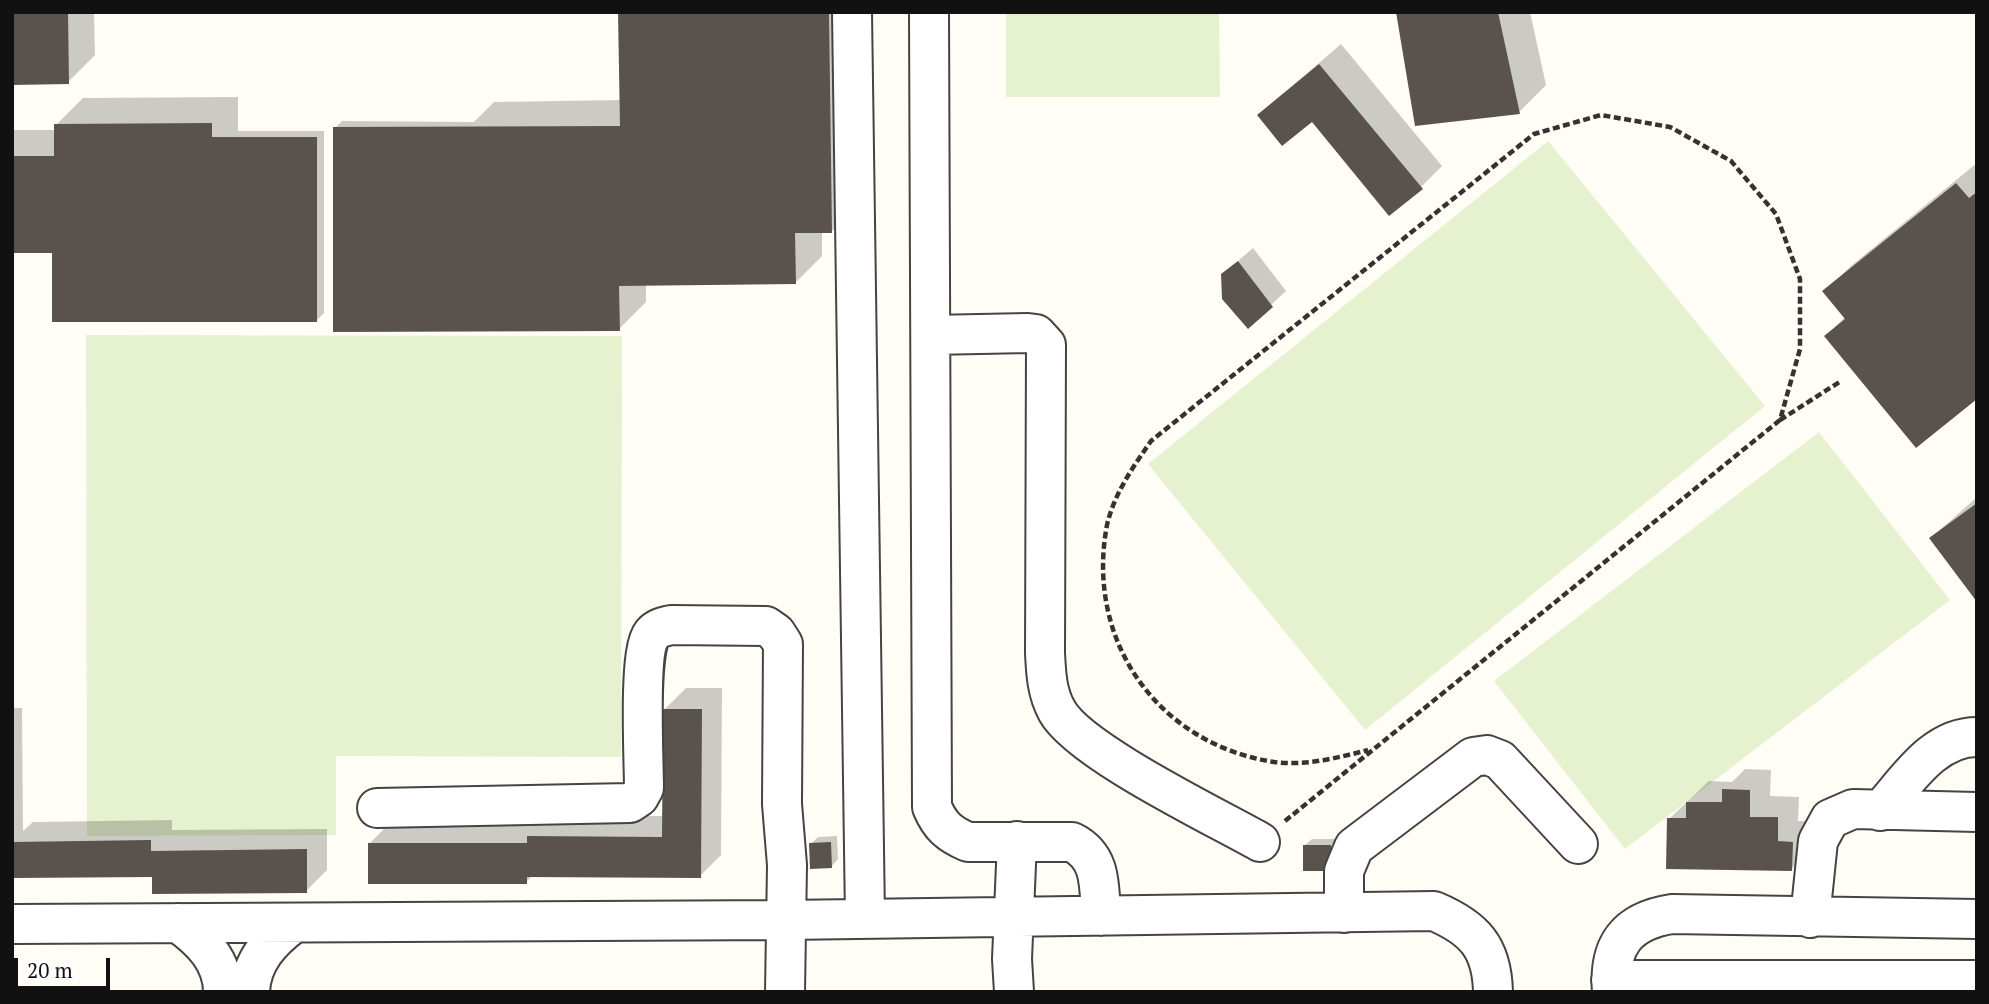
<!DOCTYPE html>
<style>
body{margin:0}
#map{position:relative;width:1989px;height:1004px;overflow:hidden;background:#fffdf5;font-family:"PT Serif",serif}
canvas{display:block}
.frame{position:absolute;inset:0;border:14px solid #111;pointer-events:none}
.scale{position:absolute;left:14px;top:958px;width:96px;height:32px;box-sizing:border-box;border:4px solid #111;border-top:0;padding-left:9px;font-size:21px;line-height:24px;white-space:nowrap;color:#111;-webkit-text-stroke:5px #fff;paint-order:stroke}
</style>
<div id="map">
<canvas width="1989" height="1004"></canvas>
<div class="frame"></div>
<div class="scale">20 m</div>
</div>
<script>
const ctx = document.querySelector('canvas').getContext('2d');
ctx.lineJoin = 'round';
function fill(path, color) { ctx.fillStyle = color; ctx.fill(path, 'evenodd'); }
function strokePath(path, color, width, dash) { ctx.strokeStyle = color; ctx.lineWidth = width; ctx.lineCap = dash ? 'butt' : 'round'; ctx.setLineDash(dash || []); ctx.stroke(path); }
fill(new Path2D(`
 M 1006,12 L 1219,12 L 1220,97 L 1006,97 Z
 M 1548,141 L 1765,406 L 1365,730 L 1148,464 Z
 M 86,335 L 622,336 L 621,757 L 336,756 L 336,835 L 87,836 Z
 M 1819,432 L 1950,600 L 1625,849 L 1494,681 Z`), '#e6f2cf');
fill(new Path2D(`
 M 12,12 L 94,12 L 95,55 L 68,82 Z
 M 620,12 L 856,12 L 859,204 L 832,231 L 822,231 L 822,256 L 795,283 L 646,284 L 646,302 L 619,329 L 335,128 L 342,121 L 474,122 L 494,102 L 621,100 Z
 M 1398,12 L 1530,12 L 1546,85 L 1519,112 Z
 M 1341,44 L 1442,166 L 1421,187 L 1312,119 L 1259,115 Z
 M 238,97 L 238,131 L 324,131 L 324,313 L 317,320 L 54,251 L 12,251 L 12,130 L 56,130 L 56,125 L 83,98 Z
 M 1977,163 L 1977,397 L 1826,336 L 1845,317 L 1825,291 L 1852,265 Z
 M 1253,248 L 1286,291 L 1248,326 L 1223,274 Z
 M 1977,497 L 1977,599 L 1931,538 Z
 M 686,688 L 722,688 L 721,855 L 700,876 L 533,875 L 526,882 L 370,843 L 391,822 L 549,816 L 664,816 L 665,709 Z
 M 12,708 L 22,708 L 23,831 L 33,822 L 172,820 L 172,830 L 327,829 L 327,870 L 306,891 L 154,875 L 12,876 Z
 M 1745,769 L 1771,770 L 1770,796 L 1799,797 L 1798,821 L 1813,821 L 1812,848 L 1791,869 L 1669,819 L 1709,781 L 1732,782 Z
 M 837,836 L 838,859 L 832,866 L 811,844 L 818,837 Z
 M 1312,839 L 1337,839 L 1337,862 L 1305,845 Z`), '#0003');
fill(new Path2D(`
 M 12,12 L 68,12 L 69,84 L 12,85 Z
 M 618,12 L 829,12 L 832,233 L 795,233 L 796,284 L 619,286 L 620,331 L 333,332 L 333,127 L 620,126 Z
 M 1396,12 L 1498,12 L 1520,114 L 1415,126 Z
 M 1319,64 L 1423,189 L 1389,216 L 1312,122 L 1282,146 L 1257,115 Z
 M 212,123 L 212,137 L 317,137 L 317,322 L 52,322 L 52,253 L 12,253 L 12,156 L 54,156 L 54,124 Z
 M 1956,183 L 1969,198 L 1977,192 L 1977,399 L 1916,448 L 1824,336 L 1845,319 L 1822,291 Z
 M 1238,261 L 1273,307 L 1248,329 L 1222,299 L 1221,274 Z
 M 1977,503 L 1977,602 L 1929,538 Z
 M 663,709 L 702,709 L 701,878 L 527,877 L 527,884 L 368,884 L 368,843 L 527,843 L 527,836 L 662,837 Z
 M 1722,789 L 1750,790 L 1750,817 L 1778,817 L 1778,841 L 1793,842 L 1792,871 L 1666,869 L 1667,818 L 1686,818 L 1686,802 L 1722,802 Z
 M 151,840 L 151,851 L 307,849 L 307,893 L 152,894 L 152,877 L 12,878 L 12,842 Z
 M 831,842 L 832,868 L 810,869 L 809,843 Z
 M 1303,845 L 1331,845 L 1331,871 L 1303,871 Z`), '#5a524d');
const minor = new Path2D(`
 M 852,12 L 865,918
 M 929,12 L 932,807 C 940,826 949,834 968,842 L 1072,842 C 1102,857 1099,886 1101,916
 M 931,335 L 1028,333 L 1036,334 L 1046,345 L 1045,653 C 1046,674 1047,693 1057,711 C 1079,751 1214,816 1260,842
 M 377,808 L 630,803 L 639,797 L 644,788 C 644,761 638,651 652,634 C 657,628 663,627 671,625 L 766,626 L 776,633 L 783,644 L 782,804 L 787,865 L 785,992
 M 1880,811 C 1907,781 1933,737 1977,737
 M 1344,913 L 1344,871 L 1354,847 L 1473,757 L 1487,755 L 1500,760 L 1578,844
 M 1810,918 L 1818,841 L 1830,819 L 1853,809 L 1977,812
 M 178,923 C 202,940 223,961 223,992
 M 12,924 L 785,920 L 1434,911 C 1474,928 1492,947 1493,992
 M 1611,980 L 1977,980
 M 250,992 C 251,961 271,940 294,923
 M 1014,992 L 1012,959 L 1017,841
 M 1612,992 C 1608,945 1627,921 1672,914 L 1977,919`);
strokePath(minor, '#444', 42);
strokePath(new Path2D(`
 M 1780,420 L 1841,381
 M 1285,821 L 1780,420 L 1800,349 L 1800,279 L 1776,214 L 1731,161 L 1670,127 L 1601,115 L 1534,134 L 1151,441 C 1133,467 1114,494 1107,525 C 1085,640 1157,744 1274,762 C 1306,766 1337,758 1368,750`), '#333', 4.5, [7, 3.5]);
strokePath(minor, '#fff', 38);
</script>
